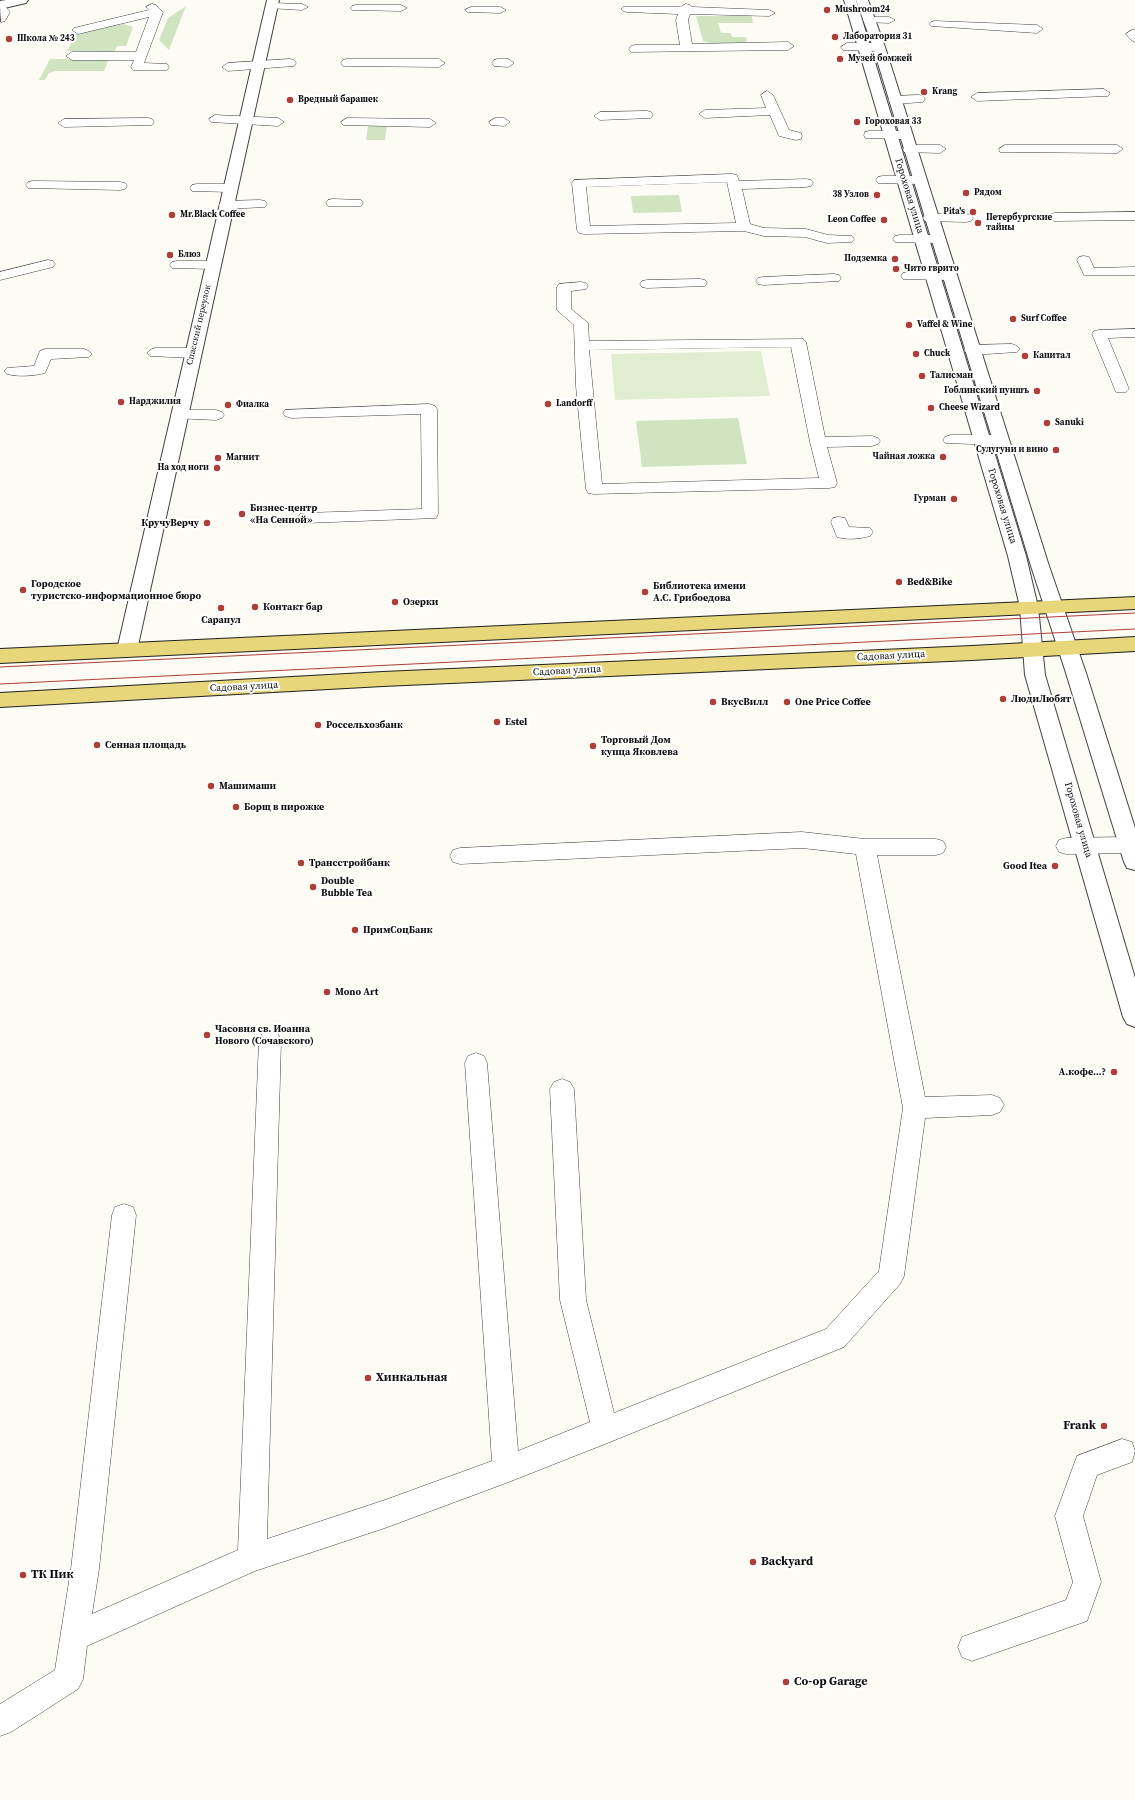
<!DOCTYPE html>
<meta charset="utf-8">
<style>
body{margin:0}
canvas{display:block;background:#fdfcf4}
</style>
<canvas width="1135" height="1800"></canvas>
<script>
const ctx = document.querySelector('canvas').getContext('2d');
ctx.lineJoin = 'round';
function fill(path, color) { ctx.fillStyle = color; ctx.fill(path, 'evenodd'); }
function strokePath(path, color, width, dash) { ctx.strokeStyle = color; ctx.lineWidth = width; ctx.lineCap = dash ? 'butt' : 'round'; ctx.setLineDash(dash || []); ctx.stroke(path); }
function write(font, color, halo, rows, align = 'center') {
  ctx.font = font + ' "Source Serif 4",serif'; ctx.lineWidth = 4; ctx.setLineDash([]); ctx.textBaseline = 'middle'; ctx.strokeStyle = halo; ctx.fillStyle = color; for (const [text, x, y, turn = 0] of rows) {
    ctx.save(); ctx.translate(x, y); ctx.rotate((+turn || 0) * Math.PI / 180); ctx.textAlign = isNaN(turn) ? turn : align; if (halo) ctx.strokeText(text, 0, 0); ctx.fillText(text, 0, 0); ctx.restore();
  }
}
fill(new Path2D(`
 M 186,6 L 169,50 L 159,40 L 168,18 Z
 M 696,16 L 752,16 L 753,23 L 718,23 L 721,33 L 731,33 L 732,37 L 746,37 L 747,41 C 736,47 714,45 703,41 Z
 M 123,24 L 133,27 L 126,46 L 117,46 L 114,52 L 67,51 L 76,34 Z
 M 50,59 L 109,59 L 104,71 L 56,71 L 49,73 L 45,80 L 39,80 Z
 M 368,126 L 387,126 L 385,140 L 366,140 Z
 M 679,195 L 682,212 L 633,213 L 631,196 Z
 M 738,418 L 747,464 L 642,467 L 636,421 Z`), '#d0e4c1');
fill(new Path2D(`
 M 761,351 L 770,396 L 615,400 L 611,354 Z`), '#e1edd1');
const service = new Path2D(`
 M 272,3 L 302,4 L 308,7 L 302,10 L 268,8 L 266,6 Z
 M 0,4 L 4,5 L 10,12 L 5,21 L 1,22 Z
 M 152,4 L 156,5 L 163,12 L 144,63 L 167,64 L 169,67 L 167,70 L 133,70 L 131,67 L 134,60 L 72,60 L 66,56 L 72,52 L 136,52 L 149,17 L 78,34 L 72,30 L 74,28 L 149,10 L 146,7 Z
 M 686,4 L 690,5 L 692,7 L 769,10 L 775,13 L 769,16 L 690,14 L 688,20 L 692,44 L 788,42 L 794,46 L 788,50 L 631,52 L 629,49 L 631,46 L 635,45 L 680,45 L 676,20 L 678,14 L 627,12 L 623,11 L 621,9 L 623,7 L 680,7 Z
 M 356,5 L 401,5 L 407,8 L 401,11 L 352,10 L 350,8 L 352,6 Z
 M 471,7 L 500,7 L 506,10 L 500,13 L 467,12 L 465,10 Z
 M 869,17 L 889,17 L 895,20 L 889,23 L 865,22 L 863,20 Z
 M 935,21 L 1037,25 L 1043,29 L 1037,33 L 931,26 L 929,24 L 931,22 Z
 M 1132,30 L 1135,30 L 1135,42 L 1131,40 L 1126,34 Z
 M 847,43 L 879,43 L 885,47 L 879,51 L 843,50 L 841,47 Z
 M 290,59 L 294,60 L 296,63 L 294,66 L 228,71 L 222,67 L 228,63 Z
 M 347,59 L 439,59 L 445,63 L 439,67 L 343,66 L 341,63 L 343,60 Z
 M 498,59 L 508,59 L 514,63 L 508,67 L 494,66 L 492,63 L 494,60 Z
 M 1104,89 L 1110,93 L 1108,96 L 977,101 L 971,97 L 977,93 Z
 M 767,91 L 773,95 L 789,130 L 801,133 L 802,136 L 801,139 L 796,140 L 779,136 L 770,115 L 705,118 L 699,114 L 705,110 L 766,108 L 761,95 Z
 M 919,95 L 923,96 L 925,99 L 923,102 L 894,104 L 888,100 L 894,96 Z
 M 647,111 L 651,112 L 653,115 L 651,118 L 600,120 L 594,116 L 600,112 Z
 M 215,115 L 278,118 L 284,122 L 278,126 L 211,122 L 209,119 Z
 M 148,118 L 152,119 L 154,122 L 152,125 L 64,127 L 58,123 L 64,119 Z
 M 347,118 L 430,119 L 436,123 L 430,127 L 343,125 L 341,122 Z
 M 495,118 L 504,118 L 510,122 L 504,126 L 491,125 L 489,122 Z
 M 870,131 L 905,131 L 911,135 L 905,139 L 865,138 L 864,135 L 865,132 Z
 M 909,145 L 940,145 L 946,149 L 940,153 L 904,152 L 903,149 Z
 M 1005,145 L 1117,145 L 1123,149 L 1117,153 L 1000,152 L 999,149 Z
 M 732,174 L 737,175 L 739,181 L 806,179 L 811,180 L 813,183 L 811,186 L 806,187 L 742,189 L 750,224 L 764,228 L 806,229 L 828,235 L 852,236 L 854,239 L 852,242 L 827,243 L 805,237 L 764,236 L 744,231 L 584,234 L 579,233 L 577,230 L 572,183 L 574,180 ZM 727,182 L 736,223 L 590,226 L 586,187 Z
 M 883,176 L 919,176 L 924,177 L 926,180 L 924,183 L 919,184 L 878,183 L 876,180 L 878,177 Z
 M 33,181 L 120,182 L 125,183 L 127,186 L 125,189 L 120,190 L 28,188 L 26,185 L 28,182 Z
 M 197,184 L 230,184 L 235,185 L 237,188 L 235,191 L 230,192 L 192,191 L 190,188 L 192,185 Z
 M 333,199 L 361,200 L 363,203 L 361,206 L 328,206 L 326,203 L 328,200 Z
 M 260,200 L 265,201 L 267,204 L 265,207 L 226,209 L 221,208 L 219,205 L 221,202 L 226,201 Z
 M 1135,212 L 1135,220 L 1055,221 L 1050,220 L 1048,217 L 1050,214 L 1055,213 Z
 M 930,214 L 966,214 L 971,215 L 973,218 L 971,221 L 966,222 L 925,221 L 923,218 L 925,215 Z
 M 900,235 L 937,235 L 942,236 L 944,239 L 942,242 L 937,243 L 895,242 L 893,239 L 895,236 Z
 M 1084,256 L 1089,257 L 1094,268 L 1135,267 L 1135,275 L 1084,275 L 1077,260 L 1079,257 Z
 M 48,260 L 53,261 L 55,264 L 53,267 L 0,280 L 0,272 Z
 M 177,261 L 213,261 L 218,262 L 220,265 L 218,268 L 213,269 L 172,268 L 170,265 L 172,262 Z
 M 908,272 L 949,272 L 954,273 L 956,276 L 954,279 L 949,280 L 903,279 L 901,276 L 903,273 Z
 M 834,274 L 839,275 L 841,278 L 839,281 L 763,285 L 758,284 L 756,281 L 758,278 L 763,277 Z
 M 700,279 L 705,280 L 707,283 L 705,286 L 647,288 L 642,287 L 640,284 L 642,281 L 647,280 Z
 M 581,282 L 586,283 L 588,286 L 586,289 L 571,291 L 571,309 L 588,323 L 589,341 L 803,339 L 806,342 L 825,437 L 872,436 L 878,438 L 880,441 L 878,444 L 872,446 L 827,447 L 837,483 L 835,487 L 829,488 L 594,494 L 588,493 L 586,489 L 576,386 L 574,325 L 557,310 L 557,287 L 559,284 ZM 791,347 L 810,442 L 819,478 L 602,484 L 589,350 Z
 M 1135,329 L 1135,337 L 1108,338 L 1129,389 L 1126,392 L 1116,392 L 1092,334 L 1094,331 L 1099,330 Z
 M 1012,344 L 1017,346 L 1020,349 L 1017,352 L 972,355 L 967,353 L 964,350 L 967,347 L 972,345 Z
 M 155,348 L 193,348 L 198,350 L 201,353 L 198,356 L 193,358 L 150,356 L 147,353 L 150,350 Z
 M 45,349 L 84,349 L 89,351 L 92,354 L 89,357 L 51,359 L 45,373 C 34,376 18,377 7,374 L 4,371 L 7,368 L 34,366 L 40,351 Z
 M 429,404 L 435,406 L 437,409 L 438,514 L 436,518 L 306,523 L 300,522 L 298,518 L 300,514 L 306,513 L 422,509 L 421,414 L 291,418 L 285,416 L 283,413 L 285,410 Z
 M 179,410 L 216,410 L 222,412 L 224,415 L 222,418 L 216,420 L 173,418 L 171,415 L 173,412 Z
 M 951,435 L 1000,435 L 1006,437 L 1008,440 L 1006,443 L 1000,445 L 945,443 L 943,440 L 945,437 Z
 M 839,517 L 845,518 L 849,527 L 870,528 L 873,532 L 870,536 C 860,539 847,540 837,537 L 831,522 L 833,518 Z
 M 802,832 L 865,839 L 936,839 L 943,841 L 946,847 L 943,853 L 936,855 L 877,855 L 925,1097 L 992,1095 L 1000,1098 L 1004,1105 L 1000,1112 L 992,1115 L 925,1118 L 904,1276 L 900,1284 L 844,1347 L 605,1444 L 506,1483 L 385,1528 L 255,1571 L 87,1646 L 83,1679 L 78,1689 L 11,1732 L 0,1736 L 0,1704 L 55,1670 L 71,1569 L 112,1215 L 115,1207 L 124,1204 L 133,1207 L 136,1215 L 99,1569 L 92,1614 L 238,1550 L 259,1041 L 262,1034 L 270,1031 L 278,1034 L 281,1041 L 267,1539 L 385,1500 L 492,1461 L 465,1063 L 468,1056 L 476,1053 L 484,1056 L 487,1063 L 518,1451 L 590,1422 L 560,1300 L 550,1089 L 554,1082 L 562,1079 L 570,1082 L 574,1089 L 586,1300 L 614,1413 L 826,1329 L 879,1271 L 903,1108 L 856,854 L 802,848 L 460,864 L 453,862 L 450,856 L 453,850 L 460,848 Z
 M 1130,837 L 1135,839 L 1135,851 L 1130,853 L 1066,854 L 1059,852 L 1056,846 L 1059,840 L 1066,838 Z
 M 1122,1439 L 1132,1442 L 1135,1451 L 1132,1462 L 1097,1475 L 1083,1516 L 1101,1582 L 1087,1621 L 972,1661 L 962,1657 L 958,1647 L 962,1637 L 1066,1600 L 1073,1582 L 1055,1516 L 1077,1456 Z`);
const minor = new Path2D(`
 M 6,0 L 28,0 L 26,3 L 0,9 L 0,1 Z
 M 267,0 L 279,0 L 137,650 L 134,655 L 127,657 L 120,655 L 117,650 Z
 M 844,0 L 856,0 L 1026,556 L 1038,607 L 1045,675 L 1135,978 L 1135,1027 L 1127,1024 L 1123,1017 L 1025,675 L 1020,607 L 1008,556 Z`);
const tertiary = new Path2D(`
 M 856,0 L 868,0 L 885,47 L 1049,566 L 1086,673 L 1135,828 L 1135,870 L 1127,868 L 1124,862 L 1066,673 L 1031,566 L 873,47 Z`);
const primary = new Path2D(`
 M 1135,597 L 1135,609 L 0,663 L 0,649 Z
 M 1135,637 L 1135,651 L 972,660 L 383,686 L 0,707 L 0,693 L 383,672 L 972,646 Z`);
strokePath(service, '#424242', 1);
strokePath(minor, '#424242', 2);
strokePath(tertiary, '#424242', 2);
strokePath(primary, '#202020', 2);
fill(service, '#fff');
fill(minor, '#fff');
fill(tertiary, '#fff');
fill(primary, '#e7d67a');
strokePath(new Path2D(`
 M 0,667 L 1135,613
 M 0,684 L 1135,629`), '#ae3e39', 1);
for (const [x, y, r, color] of [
 [827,10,4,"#ae3e39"],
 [835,37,4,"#ae3e39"],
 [9,39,4,"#ae3e39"],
 [840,59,4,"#ae3e39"],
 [924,92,4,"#ae3e39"],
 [290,100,4,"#ae3e39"],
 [857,122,4,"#ae3e39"],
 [966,193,4,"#ae3e39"],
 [877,195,4,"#ae3e39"],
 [973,212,4,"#ae3e39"],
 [172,215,4,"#ae3e39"],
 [884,220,4,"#ae3e39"],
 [978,223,4,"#ae3e39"],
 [170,255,4,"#ae3e39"],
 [895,259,4,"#ae3e39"],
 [896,269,4,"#ae3e39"],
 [1013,319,4,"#ae3e39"],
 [909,325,4,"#ae3e39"],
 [916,354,4,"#ae3e39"],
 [1025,356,4,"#ae3e39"],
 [922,376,4,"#ae3e39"],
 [1037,391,4,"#ae3e39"],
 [121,402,4,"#ae3e39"],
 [548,404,4,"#ae3e39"],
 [228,405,4,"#ae3e39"],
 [931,408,4,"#ae3e39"],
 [1047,423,4,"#ae3e39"],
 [1056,450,4,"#ae3e39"],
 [943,457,4,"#ae3e39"],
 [218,458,4,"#ae3e39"],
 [217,468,4,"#ae3e39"],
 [954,499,4,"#ae3e39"],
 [242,514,4,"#ae3e39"],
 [207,523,4,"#ae3e39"],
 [899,582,4,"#ae3e39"],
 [23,590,4,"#ae3e39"],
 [645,592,4,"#ae3e39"],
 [395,602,4,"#ae3e39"],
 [255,607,4,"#ae3e39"],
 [221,608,4,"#ae3e39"],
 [1003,699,4,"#ae3e39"],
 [713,702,4,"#ae3e39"],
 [787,702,4,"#ae3e39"],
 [497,722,4,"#ae3e39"],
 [318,725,4,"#ae3e39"],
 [97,745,4,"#ae3e39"],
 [593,746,4,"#ae3e39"],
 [211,786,4,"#ae3e39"],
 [236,807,4,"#ae3e39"],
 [301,863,4,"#ae3e39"],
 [1055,866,4,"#ae3e39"],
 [313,887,4,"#ae3e39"],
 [355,930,4,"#ae3e39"],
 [327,992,4,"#ae3e39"],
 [207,1035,4,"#ae3e39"],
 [1114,1072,4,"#ae3e39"],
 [368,1378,4,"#ae3e39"],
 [1104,1426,4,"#ae3e39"],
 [753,1562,4,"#ae3e39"],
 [23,1575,4,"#ae3e39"],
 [786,1682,4,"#ae3e39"]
]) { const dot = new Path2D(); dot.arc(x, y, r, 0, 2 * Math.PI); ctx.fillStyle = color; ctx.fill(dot); strokePath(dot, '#fff', 1.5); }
write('bold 9px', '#0f0f0f', '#fff', [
 ["Mushroom24",835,10],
 ["Лаборатория 31",843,37],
 ["Школа № 243",17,39],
 ["Музей бомжей",848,59],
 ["Krang",932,92],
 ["Вредный барашек",298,100],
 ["Гороховая 33",865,122],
 ["Рядом",974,193],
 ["38 Узлов",869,195,"right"],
 ["Pita's",965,212,"right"],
 ["Mr.Black Coffee",180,215],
 ["Петербургские",986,218],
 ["тайны",986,228],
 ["Leon Coffee",876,220,"right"],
 ["Блюз",178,255],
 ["Подземка",887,259,"right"],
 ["Чито гврито",904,269],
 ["Surf Coffee",1021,319],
 ["Vaffel & Wine",917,325],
 ["Chuck",924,354],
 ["Капитал",1033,356],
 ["Талисман",930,376],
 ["Гоблинский пуншъ",1029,391,"right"],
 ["Нарджилия",129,402],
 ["Landorff",556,404],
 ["Фиалка",236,405],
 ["Cheese Wizard",939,408],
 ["Sanuki",1055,423],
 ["Сулугуни и вино",1048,450,"right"],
 ["Чайная ложка",935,457,"right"],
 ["Магнит",226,458],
 ["На ход ноги",209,468,"right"],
 ["Гурман",946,499,"right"]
], 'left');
write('9px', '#0f0f0f', '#fff', [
 ["Спасский переулок",199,325,-77]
]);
write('10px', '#0f0f0f', '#fff', [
 ["Гороховая улица",909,196,73],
 ["Гороховая улица",1002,506,73],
 ["Садовая улица",891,656,-3],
 ["Садовая улица",567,671,-3],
 ["Садовая улица",244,687,-3],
 ["Гороховая улица",1078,820,74]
]);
write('bold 10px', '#0f0f0f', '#fff', [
 ["Бизнес-центр",250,508],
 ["«На Сенной»",250,520],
 ["КручуВерчу",199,523,"right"],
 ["Bed&Bike",907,582],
 ["Городское",31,584],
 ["туристско-информационное бюро",31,596],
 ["Библиотека имени",653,586],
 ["А.С. Грибоедова",653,598],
 ["Озерки",403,602],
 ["Контакт бар",263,607],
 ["Сарапул",221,620,"center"],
 ["ЛюдиЛюбят",1011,699],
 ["ВкусВилл",721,702],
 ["One Price Coffee",795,702],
 ["Estel",505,722],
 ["Россельхозбанк",326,725],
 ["Торговый Дом",601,740],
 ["купца Яковлева",601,752],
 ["Сенная площадь",105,745],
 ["Машимаши",219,786],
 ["Борщ в пирожке",244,807],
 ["Трансстройбанк",309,863],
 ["Good Itea",1047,866,"right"],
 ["Double",321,881],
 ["Bubble Tea",321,893],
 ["ПримСоцБанк",363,930],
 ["Mono Art",335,992],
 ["Часовня св. Иоанна",215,1029],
 ["Нового (Сочавского)",215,1041],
 ["А.кофе...?",1106,1072,"right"]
], 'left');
write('bold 12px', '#0f0f0f', '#fff', [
 ["Хинкальная",376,1378],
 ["Frank",1096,1426,"right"],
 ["Backyard",761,1562],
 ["ТК Пик",31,1575],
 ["Co-op Garage",794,1682]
], 'left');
</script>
